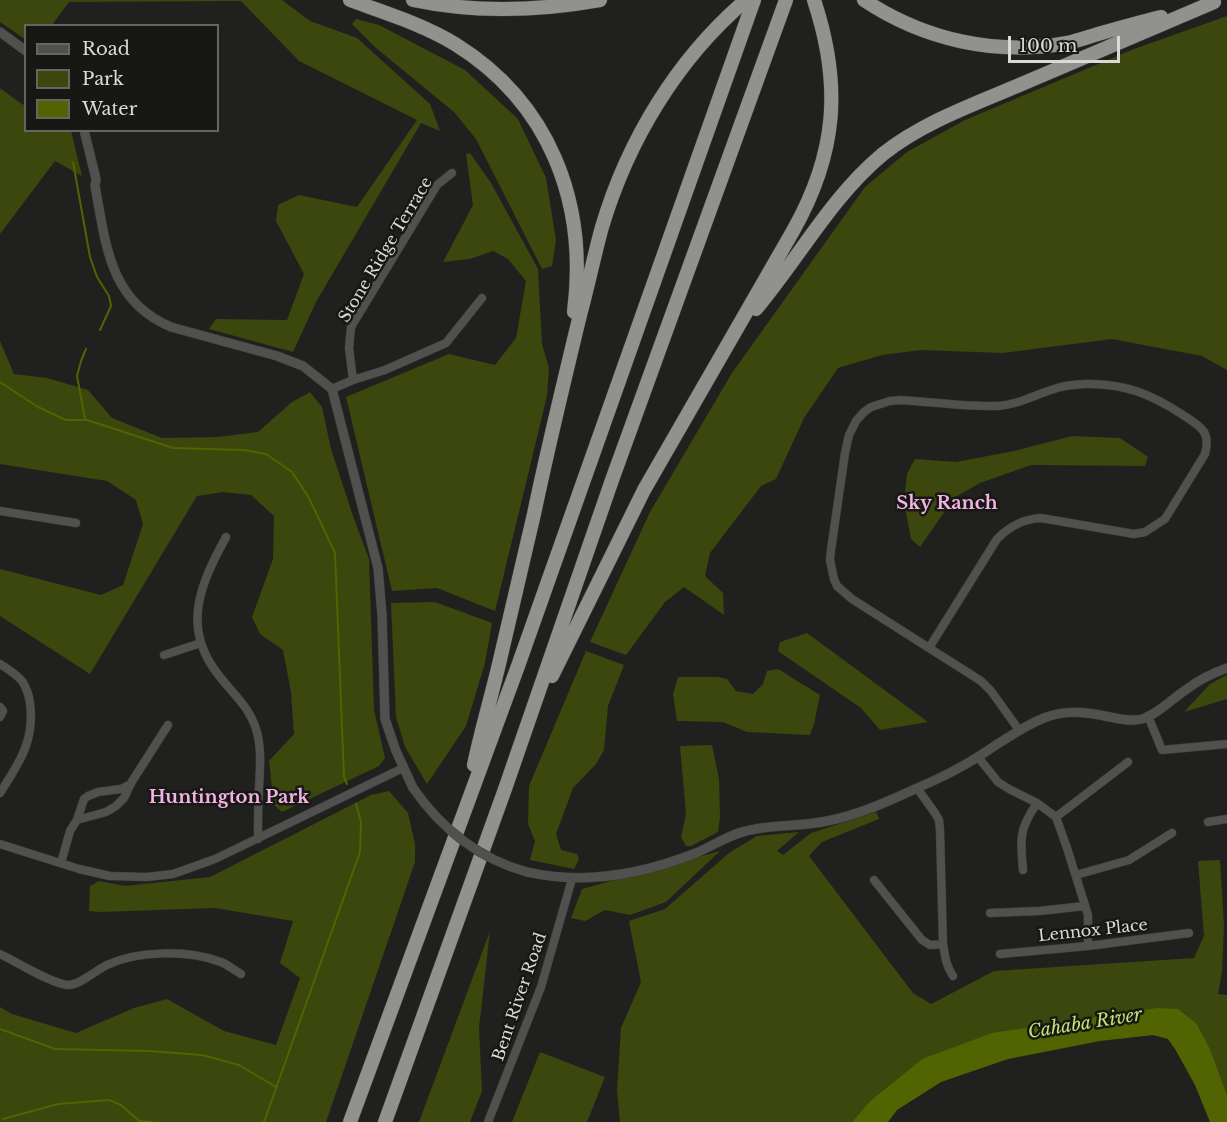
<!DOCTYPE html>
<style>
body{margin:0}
#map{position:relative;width:1227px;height:1122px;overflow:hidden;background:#20211e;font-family:"Libre Baskerville",serif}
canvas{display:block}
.legend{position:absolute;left:24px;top:24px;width:195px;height:108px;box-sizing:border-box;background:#171814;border:2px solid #656662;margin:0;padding:8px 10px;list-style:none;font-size:18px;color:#d9dad7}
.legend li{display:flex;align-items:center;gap:12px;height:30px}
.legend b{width:30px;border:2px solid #656662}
.scale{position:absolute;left:1008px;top:36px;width:112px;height:27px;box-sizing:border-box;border:3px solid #d9dad7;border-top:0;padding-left:8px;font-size:18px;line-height:21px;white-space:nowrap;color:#d9dad7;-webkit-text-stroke:4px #171814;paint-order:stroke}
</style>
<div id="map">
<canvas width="1227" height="1122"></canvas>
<ul class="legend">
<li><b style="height:8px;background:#50504f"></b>Road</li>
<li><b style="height:16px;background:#3b470c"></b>Park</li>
<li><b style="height:16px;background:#526402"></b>Water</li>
</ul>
<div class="scale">100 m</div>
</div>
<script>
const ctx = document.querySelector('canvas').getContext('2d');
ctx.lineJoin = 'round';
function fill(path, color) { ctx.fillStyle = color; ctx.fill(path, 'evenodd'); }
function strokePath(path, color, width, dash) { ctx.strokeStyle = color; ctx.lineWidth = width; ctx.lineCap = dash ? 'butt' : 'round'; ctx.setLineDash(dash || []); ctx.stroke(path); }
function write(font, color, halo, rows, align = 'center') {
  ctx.font = font + ' "Libre Baskerville",serif'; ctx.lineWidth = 5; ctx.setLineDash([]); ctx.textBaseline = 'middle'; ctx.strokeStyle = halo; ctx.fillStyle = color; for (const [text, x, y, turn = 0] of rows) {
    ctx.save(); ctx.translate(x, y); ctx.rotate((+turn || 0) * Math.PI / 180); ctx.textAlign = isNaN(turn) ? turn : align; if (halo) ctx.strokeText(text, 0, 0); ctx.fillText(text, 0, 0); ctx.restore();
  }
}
fill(new Path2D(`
 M 0,0 L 282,0 L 310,21 L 357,38 L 430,104 L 440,131 L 421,123 L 316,302 L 293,352 L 209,329 L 216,319 L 287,320 L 304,274 L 276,221 L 278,205 L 299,195 L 357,207 L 417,120 L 299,61 L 241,1 L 69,2 L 52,25 L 26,26 L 25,39 L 0,22 Z
 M 1227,16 L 1227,370 L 1202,356 L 1112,339 L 1003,353 L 921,350 L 882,355 L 838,368 L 804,418 L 776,479 L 761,486 L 710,553 L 705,576 L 723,593 L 724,615 L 684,587 L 665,602 L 626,655 L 590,642 L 650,512 L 732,373 L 865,187 L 907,152 L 965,120 L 1134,49 Z
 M 356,19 L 379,25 L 465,70 L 518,119 L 546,178 L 556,240 L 552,266 L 542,269 L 476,139 L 454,112 L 376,48 L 352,24 Z
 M 0,88 L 23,105 L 25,102 L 26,130 L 71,131 L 82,176 L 55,161 L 0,234 Z
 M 470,153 L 491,183 L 538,269 L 542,344 L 549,368 L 547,396 L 495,611 L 437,588 L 392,591 L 346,397 L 449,354 L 495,365 L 516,338 L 526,281 L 508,259 L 493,251 L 470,259 L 443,262 L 473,205 L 466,154 Z
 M 0,341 L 14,374 L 47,378 L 88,390 L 112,418 L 162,438 L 218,437 L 258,432 L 292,402 L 310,392 L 322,407 L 331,449 L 353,516 L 369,559 L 374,710 L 385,758 L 379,766 L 282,812 L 274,805 L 269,761 L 294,734 L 291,692 L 283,650 L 260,634 L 252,617 L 273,559 L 274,516 L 251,495 L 223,492 L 197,496 L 90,674 L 0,616 L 0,569 L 101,595 L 123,585 L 143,524 L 136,500 L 107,481 L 0,464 Z
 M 1072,436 L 1120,438 L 1148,457 L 1145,466 L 1031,465 L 980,483 L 954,498 L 920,547 L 911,539 L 904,503 L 907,474 L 915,459 L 956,462 L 1014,451 Z
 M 435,602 L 492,623 L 485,663 L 466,726 L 427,784 L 405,747 L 396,717 L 391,603 Z
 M 807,633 L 928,722 L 880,730 L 861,708 L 778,651 L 780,642 Z
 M 586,651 L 624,665 L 608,706 L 604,750 L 596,764 L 573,788 L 556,834 L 561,850 L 577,854 L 579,859 L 574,869 L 530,860 L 535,841 L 528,824 L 529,786 Z
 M 778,669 L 820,695 L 814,724 L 810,735 L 747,732 L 723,722 L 677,721 L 673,694 L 678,677 L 718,677 L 727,679 L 736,691 L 753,694 L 763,684 L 767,671 Z
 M 1227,675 L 1227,699 L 1184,712 L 1210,684 Z
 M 712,745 L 719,779 L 720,816 L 718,832 L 691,846 L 686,846 L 681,837 L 686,814 L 680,746 Z
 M 389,791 L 408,813 L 415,844 L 415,862 L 326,1122 L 0,1122 L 0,1007 L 12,1014 L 76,1033 L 134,1008 L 167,999 L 224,1031 L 276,1045 L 300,978 L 280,963 L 293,921 L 215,908 L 100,912 L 89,911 L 90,886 L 99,881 L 125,886 L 210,877 L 371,795 Z
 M 876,812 L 879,819 L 822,842 L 809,856 L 913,993 L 931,1004 L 994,971 L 1194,958 L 1204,936 L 1198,861 L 1220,860 L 1224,925 L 1222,972 L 1218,994 L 1227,995 L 1227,1095 L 1210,1049 L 1197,1024 L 922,1059 L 870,1101 L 852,1122 L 620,1122 L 617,1090 L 621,1028 L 641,982 L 629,921 L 665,909 L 729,853 L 757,836 L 799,832 L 777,851 L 783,855 L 811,833 Z
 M 720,851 L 666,902 L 630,915 L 605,910 L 585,921 L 571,918 L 582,889 Z
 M 490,931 L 479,1028 L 482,1091 L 470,1122 L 419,1122 Z
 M 540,1052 L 605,1077 L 587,1122 L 512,1122 Z`), '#3b470c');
fill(new Path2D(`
 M 1157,1008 L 1178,1009 L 1197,1024 L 1210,1049 L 1227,1095 L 1227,1122 L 1210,1122 L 1195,1085 L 1175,1049 L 1168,1039 L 1153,1035 L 1100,1041 L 1008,1059 L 941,1082 L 897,1110 L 888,1122 L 852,1122 L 870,1101 L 922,1059 L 992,1033 Z`), '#526402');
strokePath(new Path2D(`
 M 73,162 L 90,257 L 97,277 L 109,296 L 111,306 L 100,330
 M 0,382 L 38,407 L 66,420 L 87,420 L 173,448 L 244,450 L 266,454 L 292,472 L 309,498 L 335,553 L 344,777 L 347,784
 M 85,419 L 77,376 L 81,361 L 86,349
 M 0,1029 L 55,1049 L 149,1051 L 202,1055 L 239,1065 L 276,1087
 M 3,1119 L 58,1104 L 109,1100 L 121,1105 L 139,1121 L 152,1122
 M 264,1122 L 360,852 L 361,822 L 356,804`), '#526402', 2);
const minor = new Path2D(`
 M 353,380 L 349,348 L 351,327 L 437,185 L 452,173
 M 332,389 L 353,380 L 385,370 L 446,343 L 482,298
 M 0,511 L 76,523
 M 226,537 C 201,583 181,626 217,673 C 231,692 249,706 256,729 C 262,748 260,768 259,788 C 258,805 258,822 258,839
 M 929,648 L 997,539 C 1010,526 1023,519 1041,518 L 1134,534 L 1145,532 L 1165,519 L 1205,454 C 1211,431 1201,427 1183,415 C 1151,394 1124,383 1085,384 C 1074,385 1064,385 1054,389 C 1034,395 1018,405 997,406 C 967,407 932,402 901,400 L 890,401 L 871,407 L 864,412 L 856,421 L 849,435 L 845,453 L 831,550 L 830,560 L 834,579 L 837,586 L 852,599 L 981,681 L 991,691 L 1019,730
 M 164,655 L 201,643
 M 0,664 C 8,669 16,674 22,681 C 26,687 29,696 30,703 C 35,741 19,763 0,793
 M 0,707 L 3,711 L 0,717
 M 1148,716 L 1162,750 L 1227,744
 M 978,757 L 998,782 L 1009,789 L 1037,803 L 1056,817 L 1067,848 L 1088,915 L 1088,946
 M 917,788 L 935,813 L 939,820 L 940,830 L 943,944 C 945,956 946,966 953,976
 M 1056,817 L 1128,762
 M 77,820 L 106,812 L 116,806 L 124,798 L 131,783 L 168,725
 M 1208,822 L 1227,819
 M 0,844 L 79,869 L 110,876 L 147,877 L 173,874 L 215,859 L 403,768
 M 61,863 L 70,831 L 77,820 L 84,799 L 88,796 L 98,792 L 121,789 L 131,784
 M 1023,870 C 1020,839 1019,829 1037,803
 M 1076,875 L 1129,860 L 1172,833
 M 874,880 L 922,940 L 930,945 L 943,944
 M 990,913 L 1039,911 L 1085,906
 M 0,954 C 17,962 50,983 67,985 C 79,986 96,970 107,965 C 139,950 188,950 221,962 C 228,965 234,970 241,974
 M 1000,954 L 1088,946 L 1189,933
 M 488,1122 L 541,987 L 572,879`);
const tertiary = new Path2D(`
 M 0,32 L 26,51
 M 84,130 L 96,179 L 95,186 C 106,244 109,301 171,327 L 277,356 L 303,366 L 332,389 L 378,568 L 382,615 L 385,719 L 396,751 L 413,788
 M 527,872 C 584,885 643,874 696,853 C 713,846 728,835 746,831 C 772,824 800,827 827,821 C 864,814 899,796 933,781 C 955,771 976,759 996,745 C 1012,735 1026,725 1044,718 C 1067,709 1086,712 1110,717 C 1120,719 1131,722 1142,719 C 1158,714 1173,698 1187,689 C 1199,680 1213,673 1227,668`);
const motorway = new Path2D(`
 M 350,0 C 385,13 422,24 455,44 C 550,103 588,203 574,312
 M 413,0 C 474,13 538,11 600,0
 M 864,0 C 924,40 996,56 1067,43 C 1077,41 1088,37 1098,34 C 1119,28 1140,22 1161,17
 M 756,309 C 799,258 831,197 883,154 C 922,123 972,105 1017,86 C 1082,58 1148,30 1214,2
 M 552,676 L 644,490 L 793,231 C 837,153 842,85 814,0
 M 474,765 C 481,731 491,698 499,664 C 511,614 522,564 534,514 C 548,447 564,381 580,315 C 588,286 594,256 602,227 C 628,140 677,59 746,0
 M 350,1122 L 518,666 L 754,0
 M 385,1122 L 505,789 L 612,480 L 786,0`);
strokePath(minor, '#3a3b38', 9);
strokePath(tertiary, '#3a3b38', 10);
strokePath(motorway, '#3a3b38', 15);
strokePath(minor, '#50504f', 8);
strokePath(tertiary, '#50504f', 9);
strokePath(motorway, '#91928e', 14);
const tertiaryBridge = new Path2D(`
 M 413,788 C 441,828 479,859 527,872`);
strokePath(tertiaryBridge, '#3a3b38', 10, []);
strokePath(tertiaryBridge, '#50504f', 9);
write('16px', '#d9dad7', '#171814', [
 ["Stone Ridge Terrace",386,250,-59],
 ["Lennox Place",1093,931,-6],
 ["Bent River Road",520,997,-71]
]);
write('bold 18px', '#f2b2e6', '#171814', [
 ["Sky Ranch",947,504],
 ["Huntington Park",229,798]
]);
write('italic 18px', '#c6e272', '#171814', [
 ["Cahaba River",1085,1024,-9]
]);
</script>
